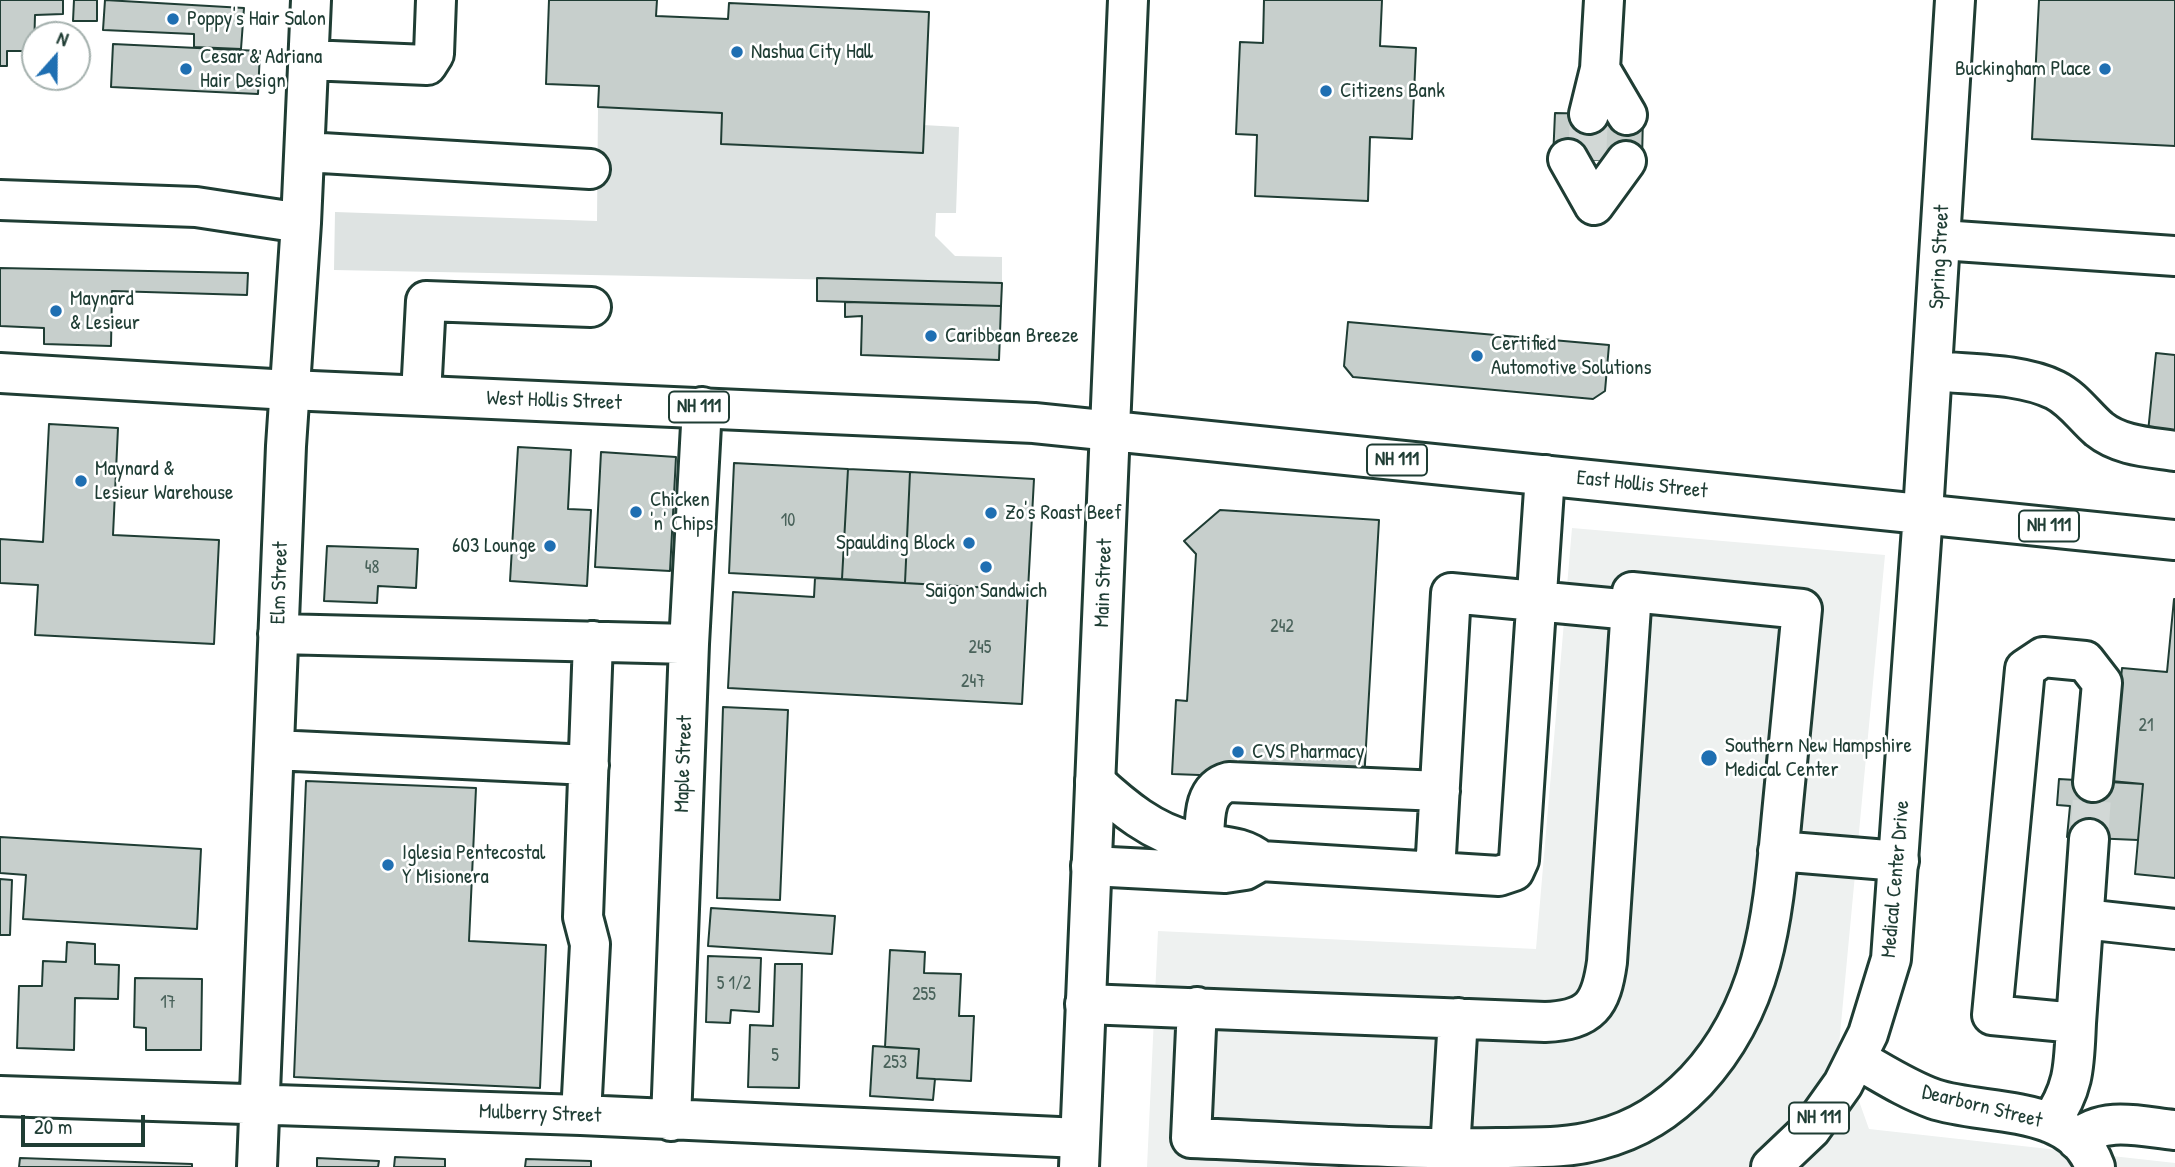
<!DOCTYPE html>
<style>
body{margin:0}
#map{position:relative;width:2175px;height:1167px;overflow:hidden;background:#fff;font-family:"Patrick Hand",sans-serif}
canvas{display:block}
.north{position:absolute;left:21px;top:21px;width:70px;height:70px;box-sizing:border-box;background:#fff;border:2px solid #a5b1ae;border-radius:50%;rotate:21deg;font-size:19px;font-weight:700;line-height:28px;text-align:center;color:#1f3d34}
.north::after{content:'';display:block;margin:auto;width:24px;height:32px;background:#1f6fb2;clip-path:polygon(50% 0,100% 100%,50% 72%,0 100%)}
.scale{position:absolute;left:21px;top:1115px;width:124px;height:32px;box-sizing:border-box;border:4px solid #1f3d34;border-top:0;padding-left:9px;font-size:21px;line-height:24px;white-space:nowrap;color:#1f3d34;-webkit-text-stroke:5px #fff;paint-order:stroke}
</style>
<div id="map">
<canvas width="2175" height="1167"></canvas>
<div class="north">N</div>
<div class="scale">20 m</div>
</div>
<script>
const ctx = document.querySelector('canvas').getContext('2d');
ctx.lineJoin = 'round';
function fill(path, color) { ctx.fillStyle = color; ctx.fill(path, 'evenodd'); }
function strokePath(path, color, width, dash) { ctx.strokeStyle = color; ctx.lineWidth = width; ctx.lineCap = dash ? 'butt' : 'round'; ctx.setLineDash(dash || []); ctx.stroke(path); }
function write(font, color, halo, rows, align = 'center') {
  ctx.font = font + ' "Patrick Hand",sans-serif'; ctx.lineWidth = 5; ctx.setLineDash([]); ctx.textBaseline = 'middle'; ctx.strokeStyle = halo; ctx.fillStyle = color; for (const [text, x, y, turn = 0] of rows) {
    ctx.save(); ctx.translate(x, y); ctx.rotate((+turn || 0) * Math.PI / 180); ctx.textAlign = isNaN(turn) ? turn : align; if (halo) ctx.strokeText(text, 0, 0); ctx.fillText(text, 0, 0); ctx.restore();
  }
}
fill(new Path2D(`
 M 1572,528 L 1885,555 L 1839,1045 L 1869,1129 L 2175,1163 L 2175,1167 L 1147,1167 L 1158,931 L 1536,949 Z`), '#eef1f0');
fill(new Path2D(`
 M 598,107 L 722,113 L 721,144 L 922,153 L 923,125 L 959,127 L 956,213 L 936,213 L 935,236 L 955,256 L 1002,257 L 1002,283 L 334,270 L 335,212 L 597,221 Z`), '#dee3e2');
const building = new Path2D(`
 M 0,0 L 63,0 L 63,14 L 35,15 L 34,51 L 7,51 L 7,66 L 0,66 Z
 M 74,0 L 97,0 L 97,21 L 73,21 Z
 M 105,0 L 244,8 L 241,49 L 194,47 L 194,34 L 103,30 Z
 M 549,0 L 657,0 L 656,16 L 728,19 L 729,3 L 929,12 L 923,153 L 721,144 L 722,113 L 598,107 L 599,86 L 546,84 Z
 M 1264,0 L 1382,0 L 1380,46 L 1416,48 L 1412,139 L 1370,137 L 1368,201 L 1255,196 L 1257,135 L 1236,134 L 1240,42 L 1263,43 Z
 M 2039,0 L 2175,0 L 2175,146 L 2032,139 Z
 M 113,44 L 260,51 L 258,94 L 111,87 Z
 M 1555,113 L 1643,115 L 1642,161 L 1553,159 Z
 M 0,268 L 248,273 L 247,295 L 112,291 L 111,346 L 44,344 L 44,328 L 0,326 Z
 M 817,278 L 1002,283 L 1001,306 L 817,301 Z
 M 845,302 L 1001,306 L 999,360 L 861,355 L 862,316 L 845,317 Z
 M 1348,322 L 1609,345 L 1605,391 L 1593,399 L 1353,377 L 1344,366 Z
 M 2156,353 L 2175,355 L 2175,435 L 2148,432 Z
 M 49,424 L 118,428 L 113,535 L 219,540 L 214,644 L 35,635 L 38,585 L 0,583 L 0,539 L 43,542 Z
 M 518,447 L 571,450 L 568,509 L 591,510 L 587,586 L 510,581 Z
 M 601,452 L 676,457 L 670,571 L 595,567 Z
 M 734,463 L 848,469 L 842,579 L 729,573 Z
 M 848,469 L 910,472 L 905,583 L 842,579 Z
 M 910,472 L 1034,479 L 1028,590 L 905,583 Z
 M 1220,510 L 1379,520 L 1364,781 L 1172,774 L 1176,700 L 1187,701 L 1196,554 L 1184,541 Z
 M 327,546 L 418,549 L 416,588 L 378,586 L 377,603 L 324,601 Z
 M 815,578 L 1028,590 L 1022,704 L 728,688 L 733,592 L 814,597 Z
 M 2174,599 L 2175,599 L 2175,878 L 2135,874 L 2143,784 L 2111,781 L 2122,668 L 2167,672 Z
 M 723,707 L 788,710 L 780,900 L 717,898 Z
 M 2059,779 L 2143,784 L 2138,840 L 2067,837 L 2070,806 L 2057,805 Z
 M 306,781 L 476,788 L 469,941 L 546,945 L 540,1088 L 294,1077 Z
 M 0,837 L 201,849 L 197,929 L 23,919 L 26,875 L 0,873 Z
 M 0,879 L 12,880 L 10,935 L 0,935 Z
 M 711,908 L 835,916 L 832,954 L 708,946 Z
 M 67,942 L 95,944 L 95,964 L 119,965 L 118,999 L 75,998 L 74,1050 L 17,1048 L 19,986 L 42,986 L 43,961 L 66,962 Z
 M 890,950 L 925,952 L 924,973 L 961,974 L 959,1016 L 974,1016 L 971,1081 L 917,1078 L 919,1049 L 885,1047 Z
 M 708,956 L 761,958 L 759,1012 L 731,1010 L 730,1023 L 706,1022 Z
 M 775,964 L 802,964 L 799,1088 L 748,1087 L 750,1025 L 773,1026 Z
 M 135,978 L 202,979 L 201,1050 L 146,1050 L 146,1028 L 134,1027 Z
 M 873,1046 L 919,1049 L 917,1078 L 935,1079 L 933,1100 L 870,1096 Z
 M 395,1157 L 445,1159 L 445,1167 L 394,1167 Z
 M 20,1158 L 192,1164 L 192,1167 L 19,1167 Z
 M 317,1158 L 379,1161 L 378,1167 L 317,1167 Z
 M 526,1159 L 591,1161 L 591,1167 L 525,1167 Z`);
fill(building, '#c7cfcc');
strokePath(building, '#1f3d34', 2);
strokePath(new Path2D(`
 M 1587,160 L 1589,114
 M 2089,839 L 2093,782`), '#d2d8d6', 38, [38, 19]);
const minor = new Path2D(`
 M 308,60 L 427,65 L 434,54 L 436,0
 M 1600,69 L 1627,115
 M 1589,114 L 1600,69 L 1604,0
 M 305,152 L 590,169
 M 1568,159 L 1594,205
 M 0,200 L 196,207 L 301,223
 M 1594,205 L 1626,161
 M 1941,240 L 2175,256
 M 1934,371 C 1971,375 2020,373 2055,390 C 2073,399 2084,416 2099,429 C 2120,446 2149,447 2175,451
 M 421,395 L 426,301 L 591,307
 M 1923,513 L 1955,0
 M 278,634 L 689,644
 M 274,750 L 589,765
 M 1095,782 C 1122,807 1153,833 1190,841 C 1217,848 1239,843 1261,861 L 1499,876 L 1514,871 L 1519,860 L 1545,475
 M 2089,839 L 2076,1023 L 1992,1015 L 2025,669 L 2043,657 L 2085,661 L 2102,683 L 2093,782
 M 1204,844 C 1205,821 1202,789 1229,782 L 1440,791
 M 1778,851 L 1899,861
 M 1091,866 L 1225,873 L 1245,870 L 1261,861
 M 1435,872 L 1451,593 L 1631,610
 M 2084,919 L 2175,929
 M 1085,1004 L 1545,1022 C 1591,1020 1601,1005 1607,962 L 1632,592 L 1802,609 C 1796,674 1789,739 1783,804 C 1773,906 1770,1001 1696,1081 C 1668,1110 1638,1130 1598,1140 C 1565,1149 1532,1147 1498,1148 C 1396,1150 1293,1142 1191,1138 L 1197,1007
 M 1857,1059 C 1882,1073 1906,1089 1934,1099 C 1984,1116 2073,1103 2095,1167
 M 0,1096 L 581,1115 L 1080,1138
 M 581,1115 L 590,944 L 583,917 L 593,641
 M 671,1121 L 689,644 L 702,407
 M 2050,1123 C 2075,1087 2074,1065 2076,1023
 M 2077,1140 C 2103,1115 2143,1127 2175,1130
 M 257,1167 L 286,446 L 301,223 L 311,0
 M 1449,1167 L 1458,1018`);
const major = new Path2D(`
 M 0,373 L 289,390 L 1034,423 L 2175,540
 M 1079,1167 L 1128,0
 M 1771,1167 L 1811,1129 L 1843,1084 L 1868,1034 L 1891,959 L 1923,513`);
strokePath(minor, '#1f3d34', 44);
strokePath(major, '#1f3d34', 44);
strokePath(minor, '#fff', 38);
strokePath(major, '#fff', 38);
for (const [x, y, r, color] of [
 [173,19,7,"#1f6fb2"],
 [737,52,7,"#1f6fb2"],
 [186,69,7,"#1f6fb2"],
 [2105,69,7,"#1f6fb2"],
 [1326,91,7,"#1f6fb2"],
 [56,311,7,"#1f6fb2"],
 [931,336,7,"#1f6fb2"],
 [1477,356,7,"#1f6fb2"],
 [81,481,7,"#1f6fb2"],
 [636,512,7,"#1f6fb2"],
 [991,513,7,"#1f6fb2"],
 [969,543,7,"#1f6fb2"],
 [550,546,7,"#1f6fb2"],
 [986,567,7,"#1f6fb2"],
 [1238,752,7,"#1f6fb2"],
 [1709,758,9,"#1f6fb2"],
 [388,865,7,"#1f6fb2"]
]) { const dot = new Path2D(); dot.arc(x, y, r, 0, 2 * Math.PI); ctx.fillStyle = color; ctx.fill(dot); strokePath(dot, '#fff', 2.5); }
write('18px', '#49625a', null, [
 ["10",788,521],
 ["48",372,568],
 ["242",1282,627],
 ["245",980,648],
 ["247",973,682],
 ["21",2146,726],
 ["5 1/2",734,984],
 ["255",924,995],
 ["17",168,1003],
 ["5",775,1056],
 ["253",895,1063]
]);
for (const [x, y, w] of [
 [699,407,60],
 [1397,460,60],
 [2049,526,60],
 [1819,1118,60]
]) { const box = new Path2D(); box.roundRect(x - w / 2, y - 15.5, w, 31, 5); ctx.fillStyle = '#fff'; ctx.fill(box); strokePath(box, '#1f3d34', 2); }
write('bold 19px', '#1f3d34', null, [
 ["NH 111",699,407],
 ["NH 111",1397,460],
 ["NH 111",2049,526],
 ["NH 111",1819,1118]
]);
write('21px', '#1f3d34', '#fff', [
 ["Poppy's Hair Salon",187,19],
 ["Nashua City Hall",751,52],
 ["Cesar & Adriana",200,57],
 ["Hair Design",200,81],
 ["Buckingham Place",2091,69,"right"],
 ["Citizens Bank",1340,91],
 ["Maynard",70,299],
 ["& Lesieur",70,323],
 ["Caribbean Breeze",945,336],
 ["Certified",1491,344],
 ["Automotive Solutions",1491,368],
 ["Maynard &",95,469],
 ["Lesieur Warehouse",95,493],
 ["Chicken",650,500],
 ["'n' Chips",650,524],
 ["Zo's Roast Beef",1005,513],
 ["Spaulding Block",955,543,"right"],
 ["603 Lounge",536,546,"right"],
 ["Saigon Sandwich",986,591,"center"],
 ["Southern New Hampshire",1725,746],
 ["Medical Center",1725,770],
 ["CVS Pharmacy",1252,752],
 ["Iglesia Pentecostal",402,853],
 ["Y Misionera",402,877]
], 'left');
write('21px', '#1f3d34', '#fff', [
 ["Spring Street",1940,257,-87],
 ["West Hollis Street",554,401,2],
 ["East Hollis Street",1642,485,6],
 ["Elm Street",280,583,-88],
 ["Main Street",1104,583,-88],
 ["Maple Street",684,764,-88],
 ["Medical Center Drive",1896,879,-85],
 ["Dearborn Street",1982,1107,14],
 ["Mulberry Street",540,1114,2]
]);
</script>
